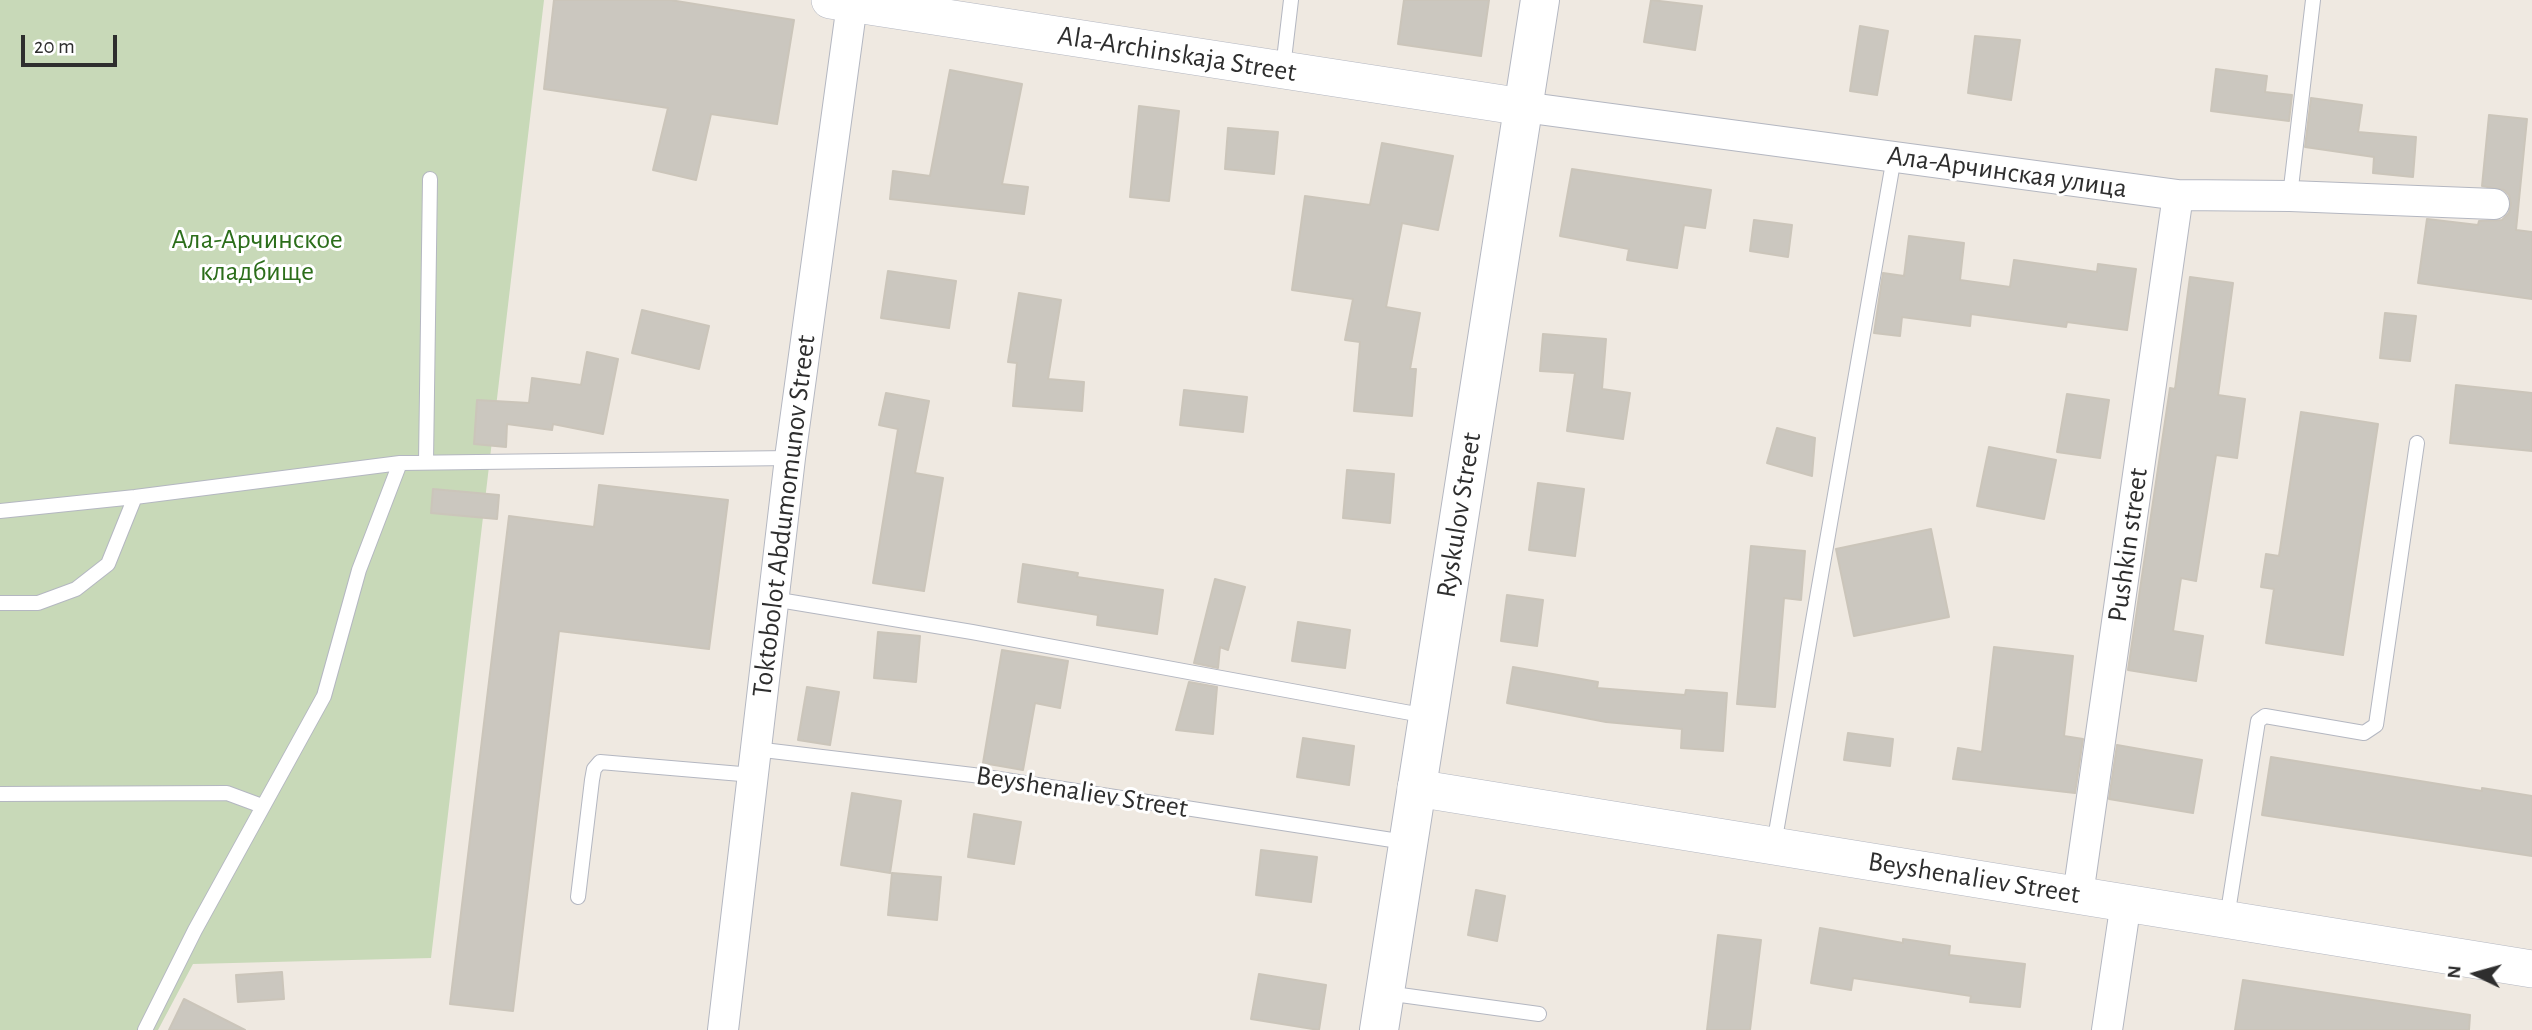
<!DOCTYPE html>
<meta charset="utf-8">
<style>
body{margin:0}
#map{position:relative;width:2532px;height:1030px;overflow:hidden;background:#efe9e1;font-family:"Alegreya Sans",sans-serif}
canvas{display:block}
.north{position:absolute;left:2441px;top:939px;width:70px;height:70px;-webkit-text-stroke:5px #fff;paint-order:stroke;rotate:275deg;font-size:19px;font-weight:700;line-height:28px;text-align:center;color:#2e2e2e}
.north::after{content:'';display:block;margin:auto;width:24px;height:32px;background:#2e2e2e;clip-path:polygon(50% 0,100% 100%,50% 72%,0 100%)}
.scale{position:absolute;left:21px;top:35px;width:96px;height:32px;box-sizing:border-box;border:4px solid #2e2e2e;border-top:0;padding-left:9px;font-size:21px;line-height:24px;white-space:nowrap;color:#2e2e2e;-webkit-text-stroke:5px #fff;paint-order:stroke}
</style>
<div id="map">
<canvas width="2532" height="1030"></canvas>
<div class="north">N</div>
<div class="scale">20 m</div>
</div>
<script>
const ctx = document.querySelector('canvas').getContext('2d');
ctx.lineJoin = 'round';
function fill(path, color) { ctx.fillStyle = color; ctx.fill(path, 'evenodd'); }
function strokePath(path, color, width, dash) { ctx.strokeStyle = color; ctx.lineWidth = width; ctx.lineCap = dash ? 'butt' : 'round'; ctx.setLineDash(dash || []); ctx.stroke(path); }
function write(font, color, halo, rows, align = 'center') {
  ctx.font = font + ' "Alegreya Sans",sans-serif'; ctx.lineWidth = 6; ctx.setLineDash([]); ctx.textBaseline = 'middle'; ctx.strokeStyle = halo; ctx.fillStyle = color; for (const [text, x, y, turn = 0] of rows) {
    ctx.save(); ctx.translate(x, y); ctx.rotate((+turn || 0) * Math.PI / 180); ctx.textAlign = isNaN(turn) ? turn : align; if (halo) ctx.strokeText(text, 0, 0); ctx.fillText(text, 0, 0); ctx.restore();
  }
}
fill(new Path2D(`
 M 0,0 L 544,0 L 431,958 L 193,964 L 158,1030 L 0,1030 Z`), '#c8d9b8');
const building = new Path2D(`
 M 554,0 L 670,0 L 794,20 L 777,124 L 711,114 L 696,180 L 653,170 L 668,108 L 544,89 Z
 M 1404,0 L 1489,0 L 1481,56 L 1398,44 Z
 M 1651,0 L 1702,6 L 1695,50 L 1644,42 Z
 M 1860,26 L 1888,31 L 1877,95 L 1850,91 Z
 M 1975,36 L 2020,40 L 2011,100 L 1968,93 Z
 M 2216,69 L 2267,76 L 2265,92 L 2292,95 L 2289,121 L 2211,111 Z
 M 950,70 L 1022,84 L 1002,184 L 1028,187 L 1024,214 L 890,199 L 893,171 L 930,176 Z
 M 2311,98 L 2362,105 L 2358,132 L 2416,137 L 2413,177 L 2373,173 L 2374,157 L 2305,147 Z
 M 1139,106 L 1179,111 L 1169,201 L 1130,197 Z
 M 2489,115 L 2527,119 L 2516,230 L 2532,232 L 2532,299 L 2418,283 L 2427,219 L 2478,225 L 2479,221 L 2502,220 L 2509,213 L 2511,204 L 2509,195 L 2504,190 L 2482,186 Z
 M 1228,128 L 1278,132 L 1274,174 L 1225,169 Z
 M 1382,143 L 1453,156 L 1438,230 L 1402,223 L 1386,307 L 1420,313 L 1410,369 L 1416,369 L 1412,416 L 1354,411 L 1360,342 L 1345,340 L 1353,299 L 1292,290 L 1305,196 L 1370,205 Z
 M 1572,169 L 1711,190 L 1705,228 L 1684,225 L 1677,268 L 1627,260 L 1629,249 L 1560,236 Z
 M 1754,220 L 1792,225 L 1788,257 L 1750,251 Z
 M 1909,236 L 1964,243 L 1960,280 L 2010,287 L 2014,260 L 2097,272 L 2098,264 L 2136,269 L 2127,330 L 2067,322 L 2066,327 L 1971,314 L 1970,326 L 1902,317 L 1900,336 L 1874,333 L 1883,273 L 1904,276 Z
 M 888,271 L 956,281 L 949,328 L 881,318 Z
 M 2190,277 L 2233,283 L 2218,395 L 2245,399 L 2237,458 L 2216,455 L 2196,581 L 2181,578 L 2173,631 L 2203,636 L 2196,681 L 2128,670 L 2170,388 L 2175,389 Z
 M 1019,293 L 1061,300 L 1048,379 L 1084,382 L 1082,411 L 1013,406 L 1017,363 L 1008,362 Z
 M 642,310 L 709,326 L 699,369 L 632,353 Z
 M 2385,313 L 2416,316 L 2410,361 L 2380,358 Z
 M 1543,334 L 1606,339 L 1602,389 L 1630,393 L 1623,439 L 1567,431 L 1575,373 L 1540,371 Z
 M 587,352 L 618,359 L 603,434 L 553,424 L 552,430 L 507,424 L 506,447 L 474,444 L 477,400 L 529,403 L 532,378 L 581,385 Z
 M 2456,385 L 2532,393 L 2532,451 L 2450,443 Z
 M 1184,390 L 1247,397 L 1243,432 L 1180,425 Z
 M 886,393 L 929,401 L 915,473 L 943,478 L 924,591 L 873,583 L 898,429 L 879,425 Z
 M 2067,394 L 2109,400 L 2100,458 L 2057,452 Z
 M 2301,412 L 2378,424 L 2343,655 L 2266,643 L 2274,589 L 2261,587 L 2266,554 L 2279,556 Z
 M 1777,428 L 1815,438 L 1812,476 L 1767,463 Z
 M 1989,447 L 2056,460 L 2044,519 L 1977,506 Z
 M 1347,470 L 1394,474 L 1390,523 L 1343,518 Z
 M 1538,483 L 1584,489 L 1575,556 L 1529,550 Z
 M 599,485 L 728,500 L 709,649 L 559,631 L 513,1011 L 450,1004 L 509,516 L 594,527 Z
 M 433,489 L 499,495 L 497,519 L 431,513 Z
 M 1931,529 L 1949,617 L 1854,636 L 1836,549 Z
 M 1751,546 L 1805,551 L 1801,600 L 1784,598 L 1775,707 L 1737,704 Z
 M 1023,564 L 1078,573 L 1077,577 L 1163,590 L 1157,634 L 1097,625 L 1098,615 L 1018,602 Z
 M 1215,579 L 1245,587 L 1228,650 L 1220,647 L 1218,668 L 1194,663 Z
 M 1507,595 L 1543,600 L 1537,646 L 1501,641 Z
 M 1298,622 L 1350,630 L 1345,668 L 1292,661 Z
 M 878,632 L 920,636 L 916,682 L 874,678 Z
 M 1994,647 L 2073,656 L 2064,736 L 2083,739 L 2075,793 L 1953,779 L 1958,748 L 1982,752 Z
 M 1002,650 L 1068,661 L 1060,708 L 1035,703 L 1023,770 L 983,763 Z
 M 1513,667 L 1598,682 L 1597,688 L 1685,695 L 1686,690 L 1727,693 L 1723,751 L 1681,748 L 1682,729 L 1606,722 L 1507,703 Z
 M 1189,682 L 1217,687 L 1213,734 L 1176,730 Z
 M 807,687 L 839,692 L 830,745 L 798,740 Z
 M 1848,733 L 1893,739 L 1890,766 L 1844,760 Z
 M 1303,738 L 1354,746 L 1349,785 L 1297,777 Z
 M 2117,745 L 2202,760 L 2193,813 L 2109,799 Z
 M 2271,757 L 2482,791 L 2482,788 L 2532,796 L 2532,856 L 2262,815 Z
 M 852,793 L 901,801 L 890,873 L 841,865 Z
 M 974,814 L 1021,822 L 1014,864 L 968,857 Z
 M 1261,850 L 1317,857 L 1311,902 L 1256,895 Z
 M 892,873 L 941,877 L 937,920 L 888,915 Z
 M 1476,890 L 1505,896 L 1497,941 L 1468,935 Z
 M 1820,928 L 1903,943 L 1903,939 L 1950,946 L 1949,955 L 2025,964 L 2020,1007 L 1970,1002 L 1971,996 L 1853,978 L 1851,990 L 1811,983 Z
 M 1718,935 L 1761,940 L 1750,1030 L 1707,1030 Z
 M 282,972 L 284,999 L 238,1002 L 236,975 Z
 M 1259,974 L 1326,985 L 1319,1030 L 1251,1019 Z
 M 2243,980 L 2470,1015 L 2469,1030 L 2235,1030 Z
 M 184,999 L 245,1030 L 169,1030 Z`);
fill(building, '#cbc7bf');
strokePath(building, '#cbc5ba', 2);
const service = new Path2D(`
 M 1283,68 L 1291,0
 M 2290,196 L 2313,0
 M 426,462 L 430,179
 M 0,511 L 135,497 L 400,463 L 790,458
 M 773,599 L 972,632 L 1427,716
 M 0,603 L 38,603 L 76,589 L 108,564 L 135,497
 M 755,749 L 973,775 L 1405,842
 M 0,794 L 227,793 L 262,806
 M 1774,844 L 1894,157
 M 578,897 L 592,780 L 594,769 L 600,762 L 753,775
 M 2227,918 L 2258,721 L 2265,716 L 2364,733 L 2376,725 L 2417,443
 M 1386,993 L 1539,1014
 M 145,1030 L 195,930 L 324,696 L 359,570 L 400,463`);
const minor = new Path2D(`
 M 1523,107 L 2178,195 L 2290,196 L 2494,204
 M 2078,895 L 2178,195
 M 723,1030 L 790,458 L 852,4
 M 2107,1030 L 2126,902`);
const tertiary = new Path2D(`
 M 830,0 L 1523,107
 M 1416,788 L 2532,969`);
const secondary = new Path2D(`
 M 1379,1030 L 1540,0`);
strokePath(service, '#b4b7c1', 16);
strokePath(minor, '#b4b7c1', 32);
strokePath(tertiary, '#b4b7c1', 38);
strokePath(secondary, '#b4b7c1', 40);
strokePath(service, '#fff', 14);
strokePath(minor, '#fff', 30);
strokePath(tertiary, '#fff', 37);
strokePath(secondary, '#fff', 38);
write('28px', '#2e2e2e', '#fff', [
 ["Ala-Archinskaja Street",1177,54,9],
 ["Ала-Арчинская улица",2007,172,8],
 ["Ryskulov Street",1459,515,-81],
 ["Toktobolot Abdumomunov Street",784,516,-83],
 ["Pushkin street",2128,545,-82],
 ["Beyshenaliev Street",1082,792,9],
 ["Beyshenaliev Street",1974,878,9]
]);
write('28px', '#2c6e1b', '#fff', [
 ["Ала-Арчинское",257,240],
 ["кладбище",257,272]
]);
</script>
